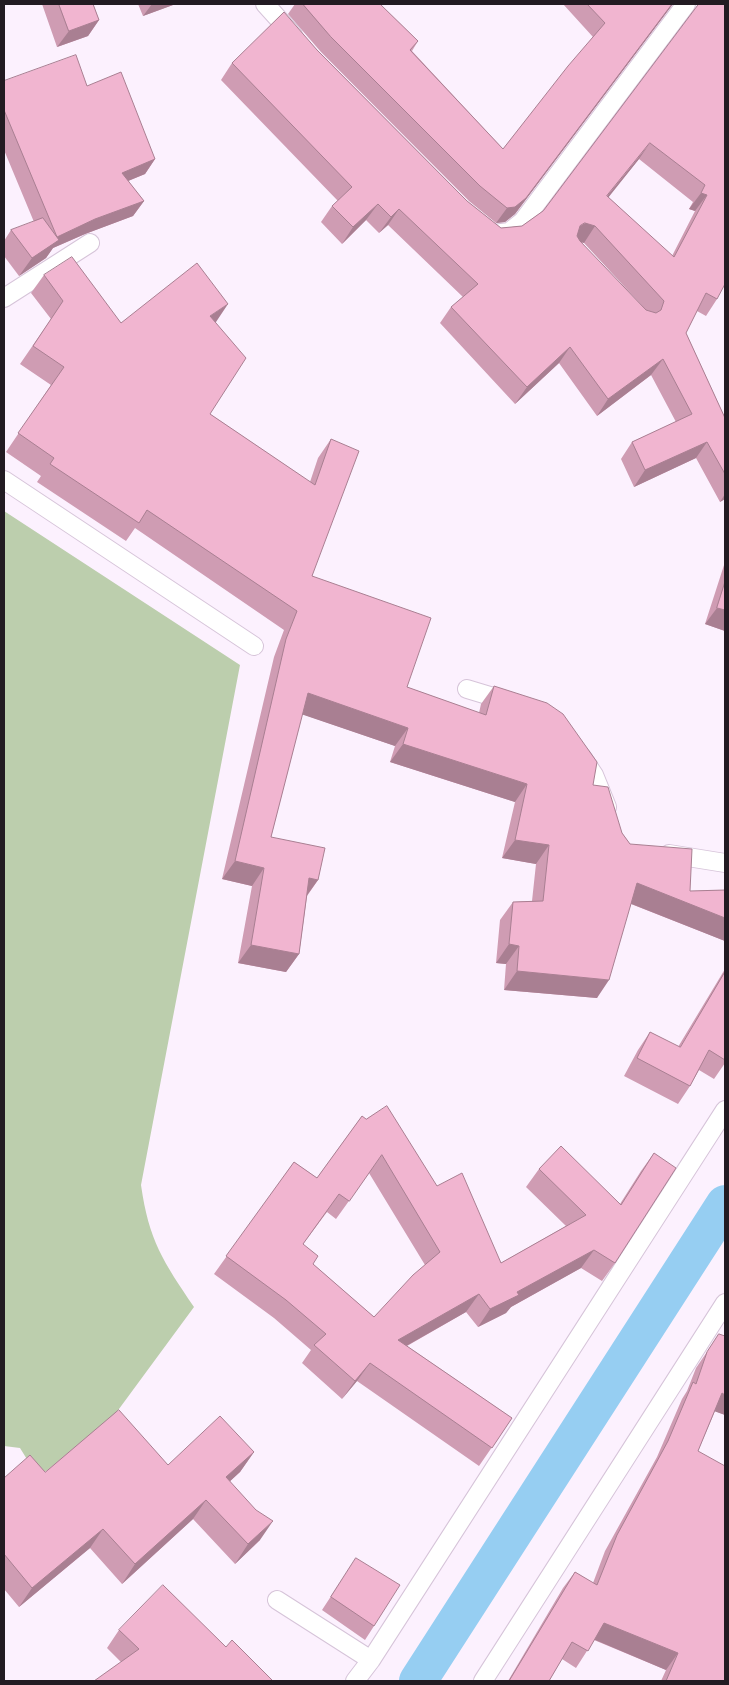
<!DOCTYPE html>
<style>
body{margin:0}
#map{position:relative;width:729px;height:1685px;overflow:hidden;background:#fcf1fe;font-family:Inter,sans-serif}
canvas{display:block}
.frame{position:absolute;inset:0;border:5px solid #221b22;pointer-events:none}
</style>
<div id="map">
<canvas width="729" height="1685"></canvas>
<div class="frame"></div>
</div>
<script>
const ctx = document.querySelector('canvas').getContext('2d');
ctx.lineJoin = 'round';
function fill(path, color) { ctx.fillStyle = color; ctx.fill(path, 'evenodd'); }
function strokePath(path, color, width, dash) { ctx.strokeStyle = color; ctx.lineWidth = width; ctx.lineCap = dash ? 'butt' : 'round'; ctx.setLineDash(dash || []); ctx.stroke(path); }
fill(new Path2D(`
 M 4,511 L 240,665 L 141,1185 C 149,1241 163,1261 194,1307 L 105,1428 L 38,1477 L 20,1448 L 4,1446 Z`), '#bccead');
strokePath(new Path2D(`
 M 418,1681 L 725,1204`), '#96cef2', 38);
const service = new Path2D(`
 M 265,4 L 293,35
 M 494,234 L 509,232 L 523,221 L 686,4
 M 4,298 L 90,243
 M 4,480 L 254,646
 M 467,689 L 510,702
 M 582,757 L 594,775 L 607,807
 M 669,854 L 725,863
 M 277,1600 L 371,1660
 M 355,1681 L 371,1660 L 725,1110
 M 483,1681 L 725,1303`);
strokePath(service, '#d6c4d9', 20);
strokePath(service, '#fff', 18);
fill(new Path2D(`
 M 42,4 L 93,4 L 99,20 L 88,36 L 57,47 Z
 M 138,4 L 174,4 L 173,5 L 143,16 Z
 M 295,4 L 380,4 L 418,41 L 412,51 L 503,149 L 593,37 L 563,4 L 673,4 L 515,214 L 505,222 L 496,223 L 469,201 L 321,52 L 288,14 Z
 M 699,4 L 717,299 L 706,316 L 697,311 L 686,333 L 725,418 L 725,499 L 720,502 L 696,458 L 634,487 L 621,459 L 632,442 L 676,422 L 651,375 L 597,416 L 559,363 L 515,404 L 440,323 L 451,307 L 463,297 L 388,225 L 379,233 L 366,220 L 342,244 L 321,222 L 332,206 L 338,201 L 221,80 L 232,63 L 317,50 L 467,201 L 501,228 L 522,226 L 543,211 ZM 639,159 L 693,202 L 689,209 L 695,211 L 672,256 L 608,197 ZM 580,242 L 584,243 L 646,310 Z
 M 4,81 L 87,86 L 155,159 L 145,174 L 128,181 L 144,201 L 133,216 L 85,234 L 53,248 L 46,258 L 19,276 L 4,256 L 4,241 L 11,230 L 34,222 L 4,150 Z
 M 44,275 L 121,323 L 215,322 L 210,414 L 310,482 L 318,458 L 331,439 L 312,576 L 407,687 L 479,713 L 481,704 L 494,686 L 593,785 L 622,833 L 630,844 L 690,891 L 725,890 L 725,941 L 631,904 L 597,998 L 504,990 L 506,964 L 496,963 L 500,920 L 513,902 L 532,901 L 536,864 L 502,858 L 515,802 L 390,762 L 395,746 L 302,714 L 271,837 L 318,880 L 307,896 L 299,954 L 286,972 L 238,963 L 252,886 L 222,879 L 274,657 L 284,630 L 135,528 L 126,541 L 37,482 L 41,476 L 6,452 L 51,385 L 20,364 L 51,319 L 31,293 Z
 M 725,562 L 725,631 L 705,624 Z
 M 725,969 L 725,1063 L 714,1079 L 699,1070 L 690,1086 L 678,1104 L 624,1076 L 638,1050 L 650,1032 L 678,1047 Z
 M 362,1116 L 437,1186 L 501,1263 L 566,1226 L 526,1187 L 539,1169 L 620,1204 L 641,1171 L 654,1153 L 615,1263 L 602,1281 L 581,1268 L 511,1307 L 506,1313 L 478,1327 L 466,1312 L 407,1346 L 512,1418 L 479,1466 L 357,1381 L 342,1399 L 302,1363 L 311,1350 L 274,1318 L 214,1274 L 294,1162 L 317,1178 ZM 369,1173 L 425,1265 L 374,1317 L 313,1264 L 303,1244 L 327,1212 L 336,1219 Z
 M 719,1334 L 725,1336 L 725,1415 L 715,1411 L 698,1451 L 725,1681 L 661,1681 L 666,1670 L 594,1640 L 576,1668 L 562,1659 L 549,1681 L 508,1681 L 563,1588 L 575,1572 L 593,1583 L 605,1551 L 657,1457 L 682,1399 L 687,1391 L 696,1368 Z
 M 254,1452 L 240,1472 L 230,1481 L 260,1540 L 235,1564 L 193,1519 L 122,1584 L 90,1548 L 19,1607 L 4,1589 L 4,1478 L 45,1472 L 168,1465 Z
 M 356,1558 L 374,1626 L 365,1640 L 322,1610 Z
 M 119,1630 L 226,1647 L 121,1662 L 107,1648 Z`), '#cf9cb3');
fill(new Path2D(`
 M 152,4 L 174,4 L 173,5 L 143,16 Z
 M 672,4 L 673,4 L 515,214 L 505,222 L 496,223 L 507,208 Z
 M 99,20 L 88,36 L 57,47 L 69,31 Z
 M 650,143 L 639,159 L 596,213 L 607,196 Z
 M 155,159 L 145,174 L 111,188 L 122,173 Z
 M 701,193 L 707,195 L 695,211 L 689,209 Z
 M 144,201 L 133,216 L 85,234 L 53,248 L 46,258 L 19,276 L 32,258 L 57,237 L 95,219 Z
 M 378,204 L 366,220 L 342,244 L 353,227 Z
 M 399,209 L 388,225 L 379,233 L 391,217 Z
 M 585,223 L 595,226 L 584,243 L 574,240 L 580,226 Z
 M 228,304 L 216,322 L 197,335 L 210,316 Z
 M 570,347 L 559,363 L 515,404 L 527,387 Z
 M 663,359 L 651,375 L 597,416 L 608,399 Z
 M 707,442 L 696,458 L 634,487 L 645,470 Z
 M 725,494 L 725,499 L 720,502 Z
 M 717,608 L 725,610 L 725,631 L 705,624 Z
 M 308,693 L 408,728 L 395,746 L 295,712 Z
 M 403,744 L 527,784 L 515,802 L 390,762 Z
 M 515,840 L 549,845 L 536,864 L 502,858 Z
 M 235,861 L 264,868 L 252,886 L 222,879 Z
 M 309,878 L 318,880 L 305,898 Z
 M 637,883 L 725,918 L 725,941 L 624,901 Z
 M 509,944 L 519,946 L 506,964 L 496,963 Z
 M 251,945 L 299,954 L 286,972 L 238,963 Z
 M 517,971 L 609,980 L 597,998 L 504,990 Z
 M 594,1250 L 581,1268 L 511,1307 L 506,1313 L 478,1327 L 490,1309 L 517,1292 Z
 M 479,1294 L 466,1312 L 385,1358 L 398,1340 Z
 M 370,1363 L 357,1381 L 342,1399 L 355,1381 Z
 M 722,1393 L 725,1395 L 725,1415 L 711,1410 Z
 M 254,1452 L 240,1472 L 213,1497 L 226,1477 Z
 M 206,1500 L 193,1519 L 122,1584 L 135,1564 Z
 M 273,1521 L 260,1540 L 235,1564 L 248,1544 Z
 M 103,1529 L 90,1548 L 19,1607 L 32,1588 Z
 M 604,1623 L 678,1653 L 666,1670 L 593,1639 Z`), '#a97f92');
const building = new Path2D(`
 M 59,4 L 93,4 L 99,20 L 69,31 Z
 M 303,4 L 380,4 L 418,41 L 410,50 L 503,149 L 568,66 L 605,23 L 587,4 L 672,4 L 526,198 L 515,207 L 507,208 L 480,186 L 331,37 Z
 M 699,4 L 725,4 L 725,284 L 717,299 L 706,293 L 686,333 L 725,418 L 725,474 L 707,442 L 645,470 L 632,442 L 692,414 L 663,359 L 608,399 L 570,347 L 527,387 L 451,307 L 478,284 L 399,209 L 391,217 L 378,204 L 353,227 L 332,206 L 352,187 L 232,63 L 284,12 L 317,50 L 467,201 L 501,228 L 522,226 L 543,211 ZM 650,143 L 705,185 L 701,193 L 707,195 L 674,257 L 607,196 ZM 585,223 L 595,226 L 664,301 L 661,310 L 656,313 L 646,310 L 580,241 L 577,236 L 580,226 Z
 M 76,55 L 87,86 L 121,72 L 155,159 L 122,173 L 144,201 L 95,219 L 57,237 L 4,110 L 4,81 Z
 M 43,218 L 59,240 L 32,258 L 11,230 Z
 M 72,257 L 121,323 L 197,263 L 228,304 L 210,316 L 246,358 L 210,414 L 315,485 L 331,439 L 359,451 L 312,576 L 431,618 L 407,687 L 486,715 L 494,686 L 547,703 L 563,714 L 597,762 L 593,785 L 608,787 L 622,833 L 630,844 L 692,849 L 690,891 L 725,890 L 725,918 L 637,883 L 609,980 L 517,971 L 519,946 L 509,944 L 513,902 L 543,901 L 549,845 L 515,840 L 527,784 L 403,744 L 408,728 L 308,693 L 271,837 L 325,848 L 318,880 L 309,878 L 299,954 L 251,945 L 264,868 L 235,861 L 286,639 L 297,611 L 147,510 L 139,523 L 50,464 L 54,458 L 18,433 L 64,367 L 33,346 L 63,301 L 44,275 Z
 M 725,582 L 725,610 L 717,608 Z
 M 725,972 L 725,1060 L 709,1050 L 690,1086 L 637,1058 L 650,1032 L 680,1047 Z
 M 387,1106 L 437,1186 L 462,1173 L 501,1263 L 586,1215 L 539,1169 L 561,1146 L 621,1205 L 654,1153 L 676,1168 L 615,1263 L 594,1250 L 517,1292 L 519,1295 L 490,1309 L 479,1294 L 398,1340 L 512,1418 L 492,1448 L 370,1363 L 355,1381 L 314,1345 L 326,1334 L 286,1300 L 226,1256 L 294,1162 L 317,1178 L 362,1116 L 366,1119 ZM 382,1155 L 440,1252 L 413,1275 L 374,1317 L 313,1264 L 318,1256 L 303,1244 L 339,1194 L 349,1201 Z
 M 719,1334 L 725,1336 L 725,1395 L 722,1393 L 698,1451 L 725,1466 L 725,1681 L 666,1681 L 678,1653 L 604,1623 L 588,1651 L 572,1642 L 549,1681 L 509,1681 L 575,1572 L 597,1585 L 617,1535 L 668,1441 L 693,1382 L 696,1384 L 707,1352 Z
 M 119,1410 L 168,1465 L 220,1416 L 254,1452 L 226,1477 L 256,1510 L 273,1521 L 248,1544 L 206,1500 L 135,1564 L 103,1529 L 32,1588 L 4,1554 L 4,1478 L 30,1455 L 45,1472 Z
 M 356,1558 L 400,1585 L 374,1626 L 331,1597 Z
 M 163,1585 L 226,1647 L 232,1640 L 273,1681 L 94,1681 L 139,1649 L 119,1630 Z`);
fill(building, '#f1b5d0');
strokePath(building, '#a97f92', 1);
</script>
